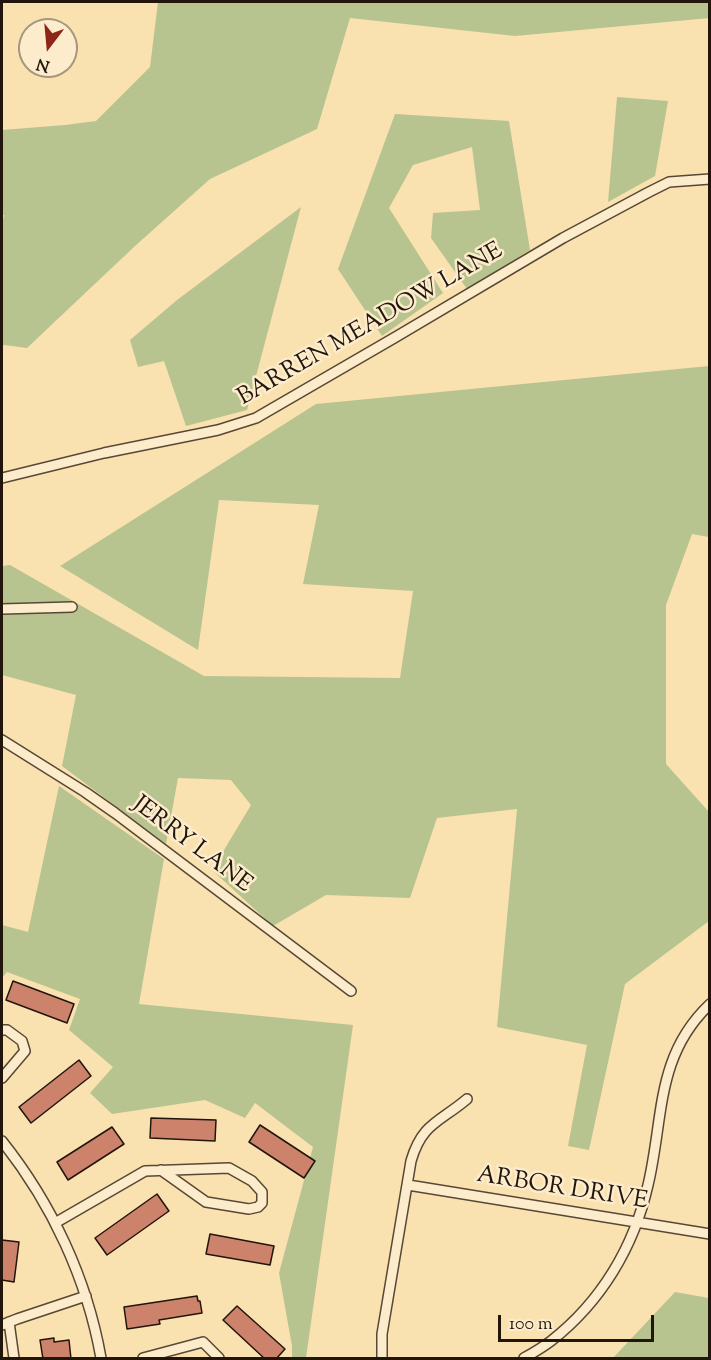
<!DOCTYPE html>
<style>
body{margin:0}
#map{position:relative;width:711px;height:1360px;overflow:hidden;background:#fae1b0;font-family:"Sorts Mill Goudy",serif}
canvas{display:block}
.frame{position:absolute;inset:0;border:3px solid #21150c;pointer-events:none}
.north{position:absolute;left:18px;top:18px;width:60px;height:60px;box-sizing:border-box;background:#fceccc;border:2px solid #a4967f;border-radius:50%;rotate:196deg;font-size:16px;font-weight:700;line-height:24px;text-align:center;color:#21150c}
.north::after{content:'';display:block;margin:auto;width:21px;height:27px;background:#8f2418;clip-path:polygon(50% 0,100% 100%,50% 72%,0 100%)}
.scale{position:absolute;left:498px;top:1315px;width:156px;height:27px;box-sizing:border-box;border:3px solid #21150c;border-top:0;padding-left:8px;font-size:18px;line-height:21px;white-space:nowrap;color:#21150c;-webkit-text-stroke:4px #fceccc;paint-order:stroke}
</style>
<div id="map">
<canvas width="711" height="1360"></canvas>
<div class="frame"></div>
<div class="north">N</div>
<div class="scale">100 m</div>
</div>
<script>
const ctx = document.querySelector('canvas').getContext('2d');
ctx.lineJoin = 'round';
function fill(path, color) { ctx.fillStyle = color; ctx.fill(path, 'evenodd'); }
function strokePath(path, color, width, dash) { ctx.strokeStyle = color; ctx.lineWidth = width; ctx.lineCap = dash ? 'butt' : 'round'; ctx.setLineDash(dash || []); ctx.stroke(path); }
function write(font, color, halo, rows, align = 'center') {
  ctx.font = font + ' "Sorts Mill Goudy",serif'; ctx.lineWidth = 5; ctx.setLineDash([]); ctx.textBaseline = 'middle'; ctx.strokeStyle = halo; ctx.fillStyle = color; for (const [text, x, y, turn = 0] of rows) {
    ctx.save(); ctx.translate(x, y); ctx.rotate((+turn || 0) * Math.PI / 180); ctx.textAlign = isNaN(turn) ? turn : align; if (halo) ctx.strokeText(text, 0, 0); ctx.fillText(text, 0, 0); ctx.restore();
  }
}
fill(new Path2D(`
 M 158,2 L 709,2 L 710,18 L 515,36 L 350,18 L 317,129 L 210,179 L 135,246 L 27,348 L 4,345 L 2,346 L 2,224 L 4,215 L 2,215 L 2,130 L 65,125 L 96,121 L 150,67 Z
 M 617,97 L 668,101 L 655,176 L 608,202 Z
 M 395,114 L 509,121 L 530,250 L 467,289 L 431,238 L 433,213 L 480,210 L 472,147 L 413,165 L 389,208 L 443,293 L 382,336 L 338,269 Z
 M 301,207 L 247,410 L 186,426 L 164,361 L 138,367 L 130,340 L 177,300 Z
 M 709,366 L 709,537 L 692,534 L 666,605 L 666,764 L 709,812 L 709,921 L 625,984 L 589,1150 L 568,1146 L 587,1045 L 497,1027 L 517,809 L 437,818 L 410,898 L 326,895 L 273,926 L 212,870 L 251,805 L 231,780 L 178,778 L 166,844 L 62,766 L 76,695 L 2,675 L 2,566 L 10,565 L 204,676 L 400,678 L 413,591 L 303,584 L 319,505 L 219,500 L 198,650 L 60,566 L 316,404 Z
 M 59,786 L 164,859 L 139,1004 L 353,1025 L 306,1358 L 292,1358 L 292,1346 L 279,1273 L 313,1147 L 255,1103 L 245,1118 L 205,1100 L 112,1114 L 90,1093 L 113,1067 L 69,1030 L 80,999 L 7,972 L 2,978 L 2,925 L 28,932 Z
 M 675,1292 L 709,1298 L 709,1358 L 613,1358 Z`), '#b8c490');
const building = new Path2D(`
 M 13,981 L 74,1004 L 67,1023 L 6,1000 Z
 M 79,1060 L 91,1076 L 31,1123 L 19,1107 Z
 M 151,1118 L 216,1120 L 215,1141 L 150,1138 Z
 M 260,1125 L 315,1161 L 304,1178 L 249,1142 Z
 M 112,1127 L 124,1144 L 68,1180 L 57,1162 Z
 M 157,1194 L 169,1211 L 107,1255 L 95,1238 Z
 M 210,1234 L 274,1246 L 270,1265 L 206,1254 Z
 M 2,1240 L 19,1242 L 14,1282 L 2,1280 Z
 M 197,1296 L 198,1301 L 200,1301 L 202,1313 L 159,1320 L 160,1324 L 127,1329 L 124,1307 Z
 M 237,1306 L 285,1349 L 276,1359 L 265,1359 L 223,1320 Z
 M 54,1338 L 54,1342 L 69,1340 L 71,1359 L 43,1359 L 40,1340 Z`);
fill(building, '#cd826c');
strokePath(building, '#21150c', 1.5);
const street = new Path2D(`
 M 2,478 L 104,453 L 218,430 L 256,418 L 394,338 L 563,238 L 649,192 L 669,182 L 710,179
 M 2,609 L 72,607
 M 2,740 L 85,792 L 115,813 L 351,991
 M 2,1030 L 7,1030 L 22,1041 L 25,1051 L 2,1078
 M 2,1141 C 52,1204 87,1279 101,1358
 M 408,1185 L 710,1234
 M 55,1223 L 145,1171 L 229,1168 L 252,1181 L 262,1192 L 262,1203 L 258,1207 L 249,1209 L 206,1202 L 161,1170
 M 9,1322 L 14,1358
 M 2,1325 L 17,1319 L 86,1296
 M 143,1358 L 203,1342 L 219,1358
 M 382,1358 L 382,1334 L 411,1161 C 422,1123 440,1122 467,1099
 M 524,1358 C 533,1353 543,1347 551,1341 C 601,1302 634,1247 648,1185 C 664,1118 655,1056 710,1004`);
strokePath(street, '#574835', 12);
strokePath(street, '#fceccc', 9);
write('24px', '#21150c', '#fceccc', [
 ["BARREN MEADOW LANE",371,326,-30],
 ["JERRY LANE",191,846,37],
 ["ARBOR DRIVE",562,1190,9]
]);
</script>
